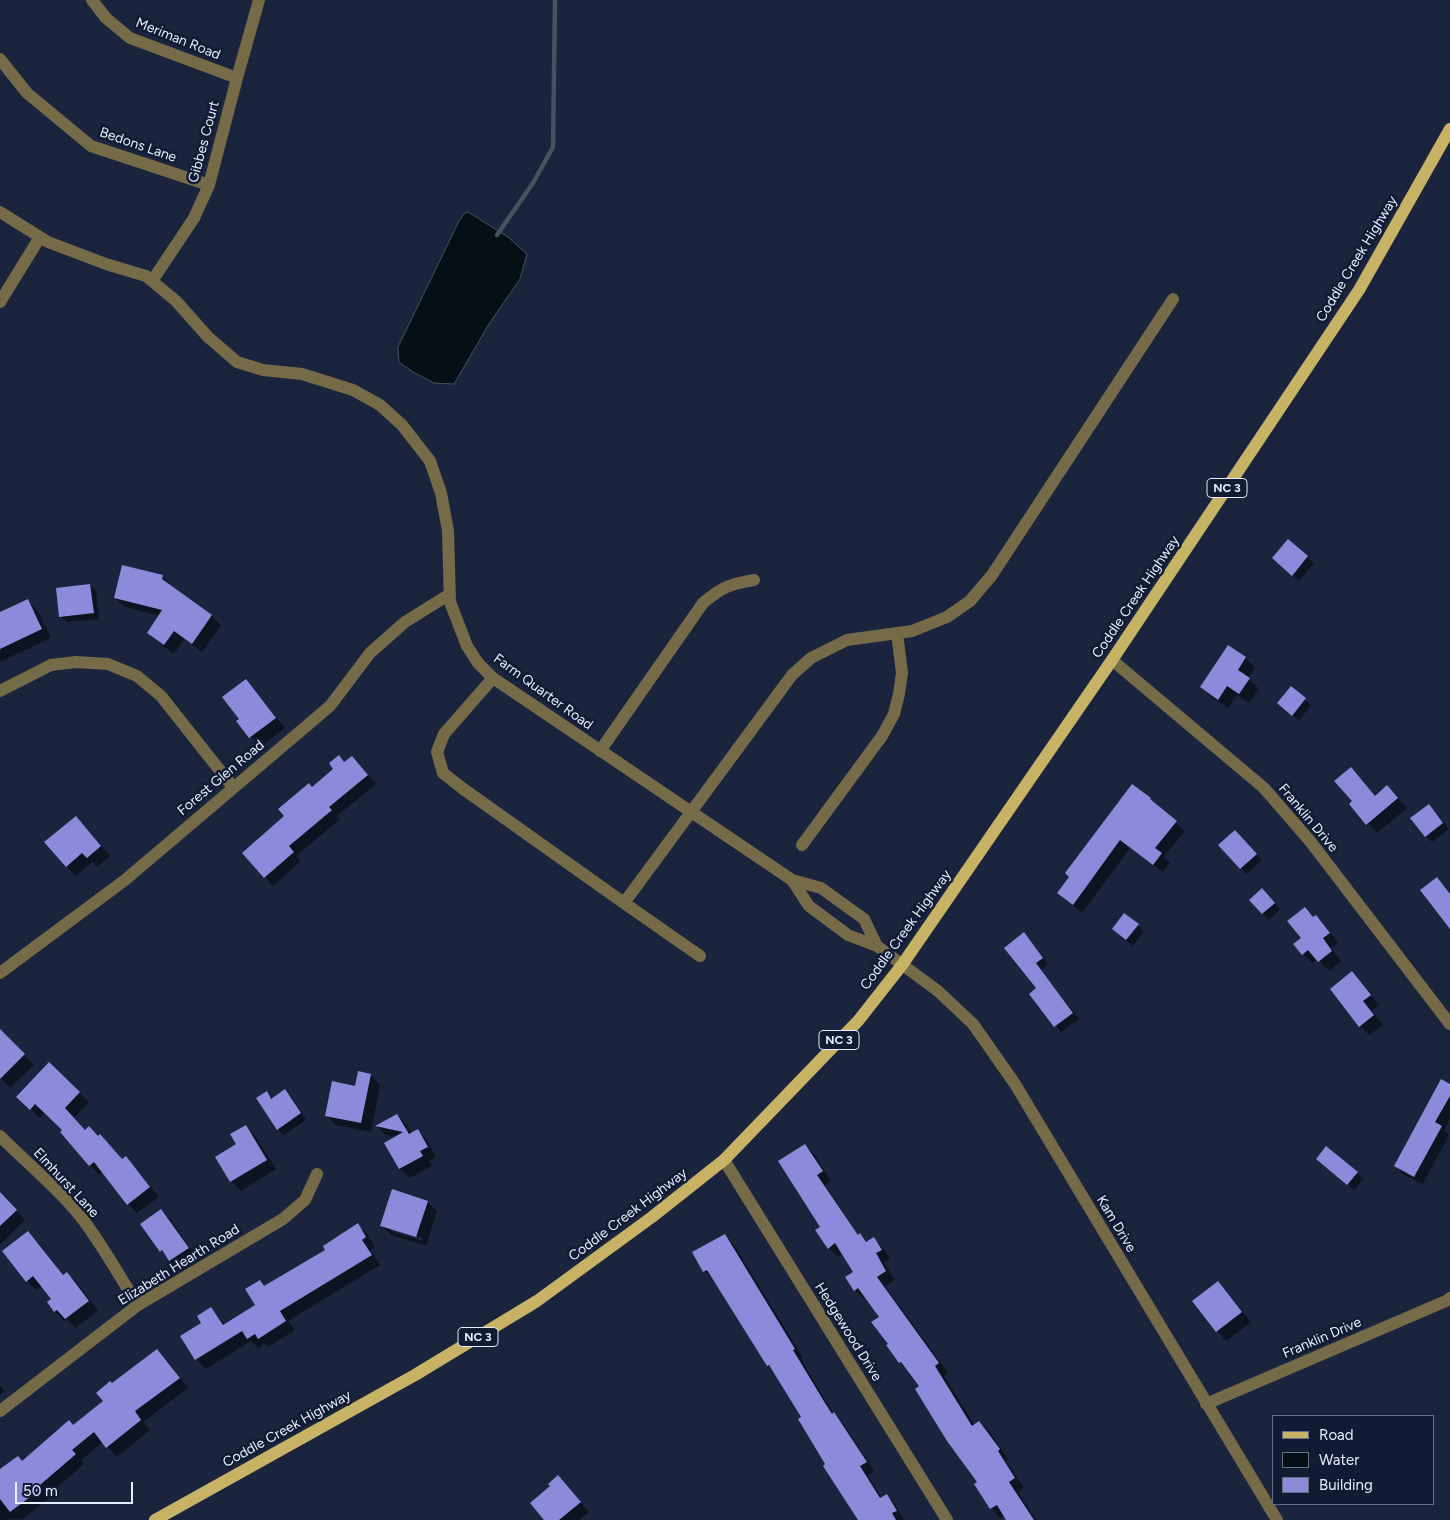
<!DOCTYPE html>
<style>
body{margin:0}
#map{position:relative;width:1450px;height:1520px;overflow:hidden;background:#1a243d;font-family:Figtree,sans-serif}
canvas{display:block}
.legend{position:absolute;left:1272px;top:1415px;width:162px;height:90px;box-sizing:border-box;background:#111b33;border:1px solid #666f84;margin:0;padding:6px 9px;list-style:none;font-size:15px;color:#e5edfe}
.legend li{display:flex;align-items:center;gap:10px;height:25px}
.legend b{width:25px;border:1px solid #666f84}
.scale{position:absolute;left:15px;top:1482px;width:118px;height:22px;box-sizing:border-box;border:2px solid #e5edfe;border-top:0;padding-left:6px;font-size:15px;line-height:18px;white-space:nowrap;color:#e5edfe;-webkit-text-stroke:4px #111b33;paint-order:stroke}
</style>
<div id="map">
<canvas width="1450" height="1520"></canvas>
<ul class="legend">
<li><b style="height:6px;background:#c7b266"></b>Road</li>
<li><b style="height:14px;background:#041016"></b>Water</li>
<li><b style="height:14px;background:#8c8ada"></b>Building</li>
</ul>
<div class="scale">50 m</div>
</div>
<script>
const ctx = document.querySelector('canvas').getContext('2d');
ctx.lineJoin = 'round';
function fill(path, color) { ctx.fillStyle = color; ctx.fill(path, 'evenodd'); }
function strokePath(path, color, width, dash) { ctx.strokeStyle = color; ctx.lineWidth = width; ctx.lineCap = dash ? 'butt' : 'round'; ctx.setLineDash(dash || []); ctx.stroke(path); }
function write(font, color, halo, rows, align = 'center') {
  ctx.font = font + ' Figtree,sans-serif'; ctx.lineWidth = 5; ctx.setLineDash([]); ctx.textBaseline = 'middle'; ctx.strokeStyle = halo; ctx.fillStyle = color; for (const [text, x, y, turn = 0] of rows) {
    ctx.save(); ctx.translate(x, y); ctx.rotate((+turn || 0) * Math.PI / 180); ctx.textAlign = isNaN(turn) ? turn : align; if (halo) ctx.strokeText(text, 0, 0); ctx.fillText(text, 0, 0); ctx.restore();
  }
}
const water = new Path2D(`
 M 468,212 L 508,237 L 527,254 L 520,279 L 489,324 L 454,384 L 434,383 L 413,372 L 399,362 L 398,347 L 459,221 L 464,214 Z`);
fill(water, '#041016');
strokePath(water, '#48525c', 1);
fill(new Path2D(`
 M 1288,541 L 1314,563 L 1299,581 L 1280,564 Z
 M 162,576 L 172,586 L 171,588 L 212,616 L 221,625 L 202,652 L 184,639 L 174,654 L 158,642 L 148,633 L 160,616 L 125,607 L 115,598 Z
 M 90,585 L 96,591 L 99,619 L 67,622 L 61,616 Z
 M 27,601 L 37,610 L 51,638 L 0,662 L 0,614 Z
 M 1228,647 L 1246,658 L 1255,668 L 1248,678 L 1259,689 L 1249,703 L 1237,695 L 1228,708 L 1211,697 L 1201,687 Z
 M 246,681 L 285,728 L 260,747 L 238,721 L 241,719 Z
 M 1291,687 L 1311,705 L 1299,721 L 1285,709 Z
 M 352,757 L 376,784 L 337,816 L 340,819 L 296,856 L 301,861 L 273,886 L 265,877 L 285,817 L 312,788 Z
 M 1360,778 L 1376,797 L 1396,796 L 1407,808 L 1377,833 L 1351,804 L 1353,801 Z
 M 1132,786 L 1150,799 L 1185,831 L 1164,857 L 1170,863 L 1163,872 L 1130,848 L 1082,913 L 1058,893 Z
 M 1429,805 L 1449,829 L 1432,842 L 1426,836 Z
 M 76,817 L 110,856 L 97,867 L 92,862 L 76,876 L 66,866 Z
 M 1241,838 L 1262,860 L 1247,874 L 1220,846 Z
 M 1268,896 L 1280,909 L 1269,920 L 1251,900 Z
 M 1305,909 L 1325,926 L 1338,943 L 1331,948 L 1341,961 L 1329,971 L 1318,959 L 1312,963 L 1303,954 Z
 M 1125,914 L 1144,931 L 1133,946 L 1113,929 Z
 M 1030,940 L 1048,964 L 1041,970 L 1079,1019 L 1061,1032 L 1031,994 L 1038,988 Z
 M 1352,973 L 1379,1005 L 1372,1011 L 1383,1025 L 1369,1035 L 1360,1026 Z
 M 0,1030 L 34,1065 L 10,1088 L 0,1077 Z
 M 49,1064 L 89,1102 L 74,1118 L 86,1131 L 122,1160 L 126,1158 L 159,1197 L 137,1213 L 128,1204 L 103,1172 L 99,1175 L 90,1165 L 61,1132 L 64,1130 L 45,1112 L 40,1118 L 18,1097 Z
 M 371,1075 L 380,1085 L 371,1132 L 336,1125 L 327,1116 Z
 M 1450,1086 L 1450,1119 L 1444,1130 L 1449,1135 L 1423,1184 L 1404,1175 L 1396,1166 Z
 M 285,1091 L 291,1097 L 306,1120 L 284,1135 L 278,1129 L 266,1093 L 273,1099 Z
 M 397,1115 L 407,1125 L 412,1134 L 418,1131 L 427,1140 L 436,1157 L 429,1161 L 432,1166 L 410,1178 L 400,1169 L 386,1143 L 396,1137 L 386,1135 L 377,1126 Z
 M 245,1126 L 255,1136 L 276,1169 L 241,1191 L 231,1181 Z
 M 805,1146 L 815,1155 L 831,1181 L 825,1185 L 859,1236 L 867,1242 L 873,1238 L 883,1248 L 890,1259 L 884,1263 L 895,1280 L 885,1286 L 948,1373 L 944,1376 L 975,1426 L 979,1422 L 989,1431 L 1008,1459 L 1006,1461 L 1024,1488 L 1018,1492 L 1036,1520 L 1008,1520 L 1004,1515 L 1000,1518 L 991,1508 L 978,1482 L 921,1387 L 900,1362 L 889,1344 L 881,1317 L 866,1298 L 864,1299 L 855,1290 L 855,1273 L 843,1253 L 838,1257 L 828,1248 L 822,1227 Z
 M 1317,1159 L 1357,1173 L 1363,1179 L 1354,1190 Z
 M 4,1198 L 25,1220 L 0,1244 L 0,1202 Z
 M 427,1202 L 437,1211 L 426,1246 L 391,1235 L 382,1226 ZM 391,1228 L 423,1238 L 422,1241 L 391,1231 Z
 M 161,1210 L 171,1220 L 197,1258 L 180,1270 L 161,1251 Z
 M 358,1225 L 367,1234 L 375,1247 L 370,1250 L 380,1265 L 288,1321 L 295,1330 L 268,1347 L 264,1343 L 258,1348 L 251,1341 L 206,1369 L 196,1359 L 182,1336 L 203,1323 L 211,1309 L 225,1325 L 257,1305 L 260,1281 L 265,1287 L 327,1250 Z
 M 28,1232 L 38,1242 L 64,1276 L 67,1274 L 77,1283 L 98,1311 L 75,1328 L 67,1319 L 64,1321 L 55,1311 L 52,1300 L 42,1286 L 37,1290 L 27,1281 Z
 M 725,1236 L 734,1245 L 803,1358 L 801,1359 L 833,1413 L 843,1423 L 874,1471 L 868,1476 L 882,1498 L 886,1495 L 895,1504 L 904,1520 L 859,1520 L 776,1374 L 768,1365 L 714,1279 L 713,1280 L 704,1271 Z
 M 1218,1282 L 1251,1322 L 1226,1341 L 1194,1302 Z
 M 157,1350 L 167,1360 L 188,1388 L 143,1422 L 150,1430 L 117,1457 L 103,1442 L 81,1460 L 84,1464 L 48,1495 L 50,1498 L 21,1520 L 19,1519 L 0,1520 L 0,1471 L 22,1462 L 74,1427 L 105,1401 L 112,1385 Z
 M 0,1385 L 5,1391 L 0,1395 Z
 M 558,1476 L 589,1512 L 579,1520 L 546,1520 L 552,1486 Z`), '#0007');
strokePath(new Path2D(`
 M 497,235 L 533,183 L 553,147 L 555,0`), '#48525c', 4.5);
fill(new Path2D(`
 M 1288,539 L 1308,556 L 1292,576 L 1272,558 Z
 M 122,565 L 163,575 L 162,579 L 212,615 L 192,644 L 174,631 L 164,645 L 147,633 L 162,610 L 114,598 Z
 M 90,584 L 94,613 L 59,617 L 56,588 Z
 M 28,599 L 42,629 L 0,649 L 0,612 Z
 M 1228,645 L 1246,657 L 1238,670 L 1250,678 L 1239,694 L 1227,686 L 1218,700 L 1200,687 Z
 M 246,679 L 276,718 L 249,738 L 236,721 L 239,719 L 222,697 Z
 M 1291,686 L 1306,698 L 1292,716 L 1277,703 Z
 M 339,755 L 344,762 L 352,756 L 368,775 L 329,807 L 332,810 L 289,846 L 294,852 L 264,878 L 242,853 L 284,816 L 278,809 L 309,783 L 312,787 L 333,769 L 329,763 Z
 M 1351,767 L 1375,796 L 1387,785 L 1398,798 L 1366,825 L 1349,804 L 1352,801 L 1334,781 Z
 M 1132,784 L 1151,798 L 1150,799 L 1177,821 L 1155,848 L 1162,853 L 1153,865 L 1120,840 L 1073,905 L 1057,893 L 1069,877 L 1065,873 Z
 M 1429,804 L 1443,823 L 1425,837 L 1410,818 Z
 M 76,816 L 101,846 L 87,858 L 82,853 L 66,867 L 44,842 Z
 M 1235,830 L 1257,854 L 1240,869 L 1218,845 Z
 M 1437,877 L 1450,894 L 1450,929 L 1420,890 Z
 M 1262,888 L 1275,903 L 1262,914 L 1249,900 Z
 M 1305,907 L 1313,917 L 1316,915 L 1330,933 L 1323,938 L 1332,951 L 1318,962 L 1308,950 L 1302,955 L 1293,944 L 1301,938 L 1287,921 Z
 M 1124,913 L 1139,924 L 1126,940 L 1112,929 Z
 M 1024,932 L 1043,958 L 1036,963 L 1073,1013 L 1054,1027 L 1029,994 L 1036,988 L 1004,948 Z
 M 1352,971 L 1371,995 L 1363,1001 L 1374,1015 L 1359,1027 L 1330,989 Z
 M 0,1029 L 25,1054 L 0,1079 Z
 M 49,1062 L 80,1092 L 65,1108 L 85,1130 L 89,1126 L 98,1136 L 100,1134 L 122,1159 L 126,1156 L 150,1187 L 127,1205 L 94,1162 L 89,1166 L 60,1132 L 62,1130 L 35,1104 L 30,1110 L 16,1097 Z
 M 358,1071 L 371,1074 L 361,1123 L 325,1116 L 332,1081 L 355,1086 Z
 M 1441,1079 L 1450,1084 L 1450,1096 L 1435,1122 L 1442,1126 L 1414,1177 L 1394,1166 Z
 M 285,1089 L 301,1113 L 277,1130 L 256,1098 L 267,1091 L 271,1099 Z
 M 397,1114 L 409,1134 L 418,1129 L 428,1147 L 420,1151 L 423,1156 L 399,1169 L 384,1143 L 403,1132 L 375,1126 Z
 M 246,1125 L 267,1160 L 230,1182 L 215,1157 L 236,1144 L 230,1134 Z
 M 805,1144 L 823,1171 L 817,1175 L 858,1235 L 860,1233 L 866,1242 L 874,1237 L 882,1250 L 876,1253 L 886,1271 L 877,1277 L 939,1363 L 935,1366 L 972,1426 L 979,1421 L 1000,1449 L 998,1451 L 1015,1478 L 1009,1482 L 1034,1520 L 1006,1520 L 997,1505 L 990,1509 L 974,1484 L 977,1482 L 947,1441 L 915,1389 L 919,1386 L 901,1362 L 899,1363 L 886,1345 L 888,1344 L 871,1322 L 879,1317 L 858,1288 L 854,1291 L 845,1277 L 853,1272 L 835,1243 L 828,1249 L 815,1230 L 820,1227 L 778,1161 Z
 M 1326,1146 L 1358,1172 L 1347,1185 L 1316,1159 Z
 M 392,1189 L 428,1201 L 416,1237 L 380,1226 Z
 M 0,1192 L 17,1210 L 0,1226 Z
 M 161,1209 L 189,1248 L 169,1261 L 162,1250 L 160,1252 L 140,1224 Z
 M 358,1223 L 366,1237 L 362,1240 L 372,1255 L 280,1311 L 286,1321 L 258,1339 L 255,1334 L 247,1339 L 242,1331 L 195,1360 L 180,1336 L 201,1323 L 197,1316 L 211,1307 L 223,1325 L 255,1305 L 245,1289 L 260,1280 L 264,1286 L 325,1250 L 323,1246 Z
 M 28,1231 L 63,1275 L 67,1272 L 89,1301 L 65,1319 L 57,1310 L 54,1312 L 47,1302 L 51,1299 L 33,1276 L 26,1282 L 2,1251 Z
 M 725,1234 L 795,1349 L 793,1350 L 825,1403 L 832,1414 L 834,1412 L 867,1462 L 860,1466 L 880,1498 L 887,1494 L 897,1511 L 892,1513 L 896,1520 L 858,1520 L 823,1466 L 825,1464 L 798,1419 L 801,1417 L 769,1365 L 767,1366 L 707,1270 L 703,1272 L 692,1252 Z
 M 1218,1281 L 1242,1312 L 1216,1332 L 1192,1301 Z
 M 157,1349 L 180,1378 L 135,1411 L 141,1420 L 106,1448 L 94,1432 L 72,1450 L 76,1454 L 40,1485 L 42,1488 L 10,1512 L 0,1499 L 0,1469 L 18,1456 L 22,1461 L 69,1420 L 73,1425 L 103,1401 L 96,1393 L 110,1381 L 112,1383 Z
 M 558,1475 L 581,1502 L 559,1520 L 544,1520 L 530,1503 L 550,1486 L 548,1484 Z`), '#8c8ada');
strokePath(new Path2D(`
 M 92,0 L 106,18 L 130,38 L 237,78
 M 0,59 L 27,93 L 91,146 L 209,185
 M 0,212 L 48,242 L 106,264 L 146,276 L 176,301 L 208,337 L 237,362 L 263,370 L 302,374 L 353,390 L 380,405 L 402,425 L 430,461 L 441,493 L 448,531 L 450,602 L 467,646 L 478,663 L 493,678 L 792,880 L 821,888 L 864,919 L 877,946
 M 152,281 L 194,218 L 209,185 L 237,78 L 259,0
 M 0,302 L 40,237
 M 1112,660 L 1264,788 L 1310,841 L 1450,1024
 M 493,678 L 444,734 L 437,752 L 443,773 L 462,788 L 624,903 L 792,675 L 811,658 L 847,640 L 912,631 L 947,617 L 970,601 L 992,575 L 1173,299
 M 0,691 L 51,665 L 76,662 L 108,664 L 137,676 L 161,696 L 233,787
 M 600,751 L 703,603 C 722,587 730,584 754,580
 M 802,845 L 882,736 L 894,714 L 899,694 L 902,673 L 897,633
 M 792,880 L 809,906 L 848,935 L 877,946 L 938,991 L 973,1024 L 1015,1084 L 1277,1520
 M 624,903 L 700,956
 M 0,973 L 125,880 L 330,706 L 370,653 L 405,622 L 450,594
 M 0,1136 C 28,1164 60,1190 84,1221 C 104,1248 120,1277 138,1305
 M 724,1160 L 947,1520
 M 1206,1404 L 1446,1301 L 1450,1298
 M 0,1411 L 138,1305 L 283,1219 L 305,1200 L 317,1174`), '#756b48', 12);
strokePath(new Path2D(`
 M 155,1520 L 415,1375 L 537,1301 L 652,1217 L 724,1160 L 858,1021 L 902,965 L 1112,660 L 1359,290 L 1450,129`), '#c7b266', 12);
for (const [x, y, w] of [
 [1227,488,40],
 [839,1040,40],
 [478,1337,40]
]) { const box = new Path2D(); box.roundRect(x - w / 2, y - 9.5, w, 19, 4); ctx.fillStyle = '#111b33'; ctx.fill(box); strokePath(box, '#e5edfe', 1); }
write('bold 12px', '#e5edfe', null, [
 ["NC 3",1227,488],
 ["NC 3",839,1040],
 ["NC 3",478,1337]
]);
write('14px', '#e5edfe', '#111b33', [
 ["Meriman Road",178,39,22],
 ["Gibbes Court",204,142,-75],
 ["Bedons Lane",138,145,19],
 ["Coddle Creek Highway",1357,259,-59],
 ["Coddle Creek Highway",1136,597,-56],
 ["Farm Quarter Road",543,692,36],
 ["Forest Glen Road",221,778,-40],
 ["Franklin Drive",1308,818,50],
 ["Coddle Creek Highway",906,930,-54],
 ["Elmhurst Lane",66,1183,47],
 ["Coddle Creek Highway",628,1215,-37],
 ["Kam Drive",1116,1224,59],
 ["Elizabeth Hearth Road",179,1265,-32],
 ["Hedgewood Drive",848,1332,58],
 ["Franklin Drive",1322,1338,-23],
 ["Coddle Creek Highway",287,1429,-29]
]);
</script>
